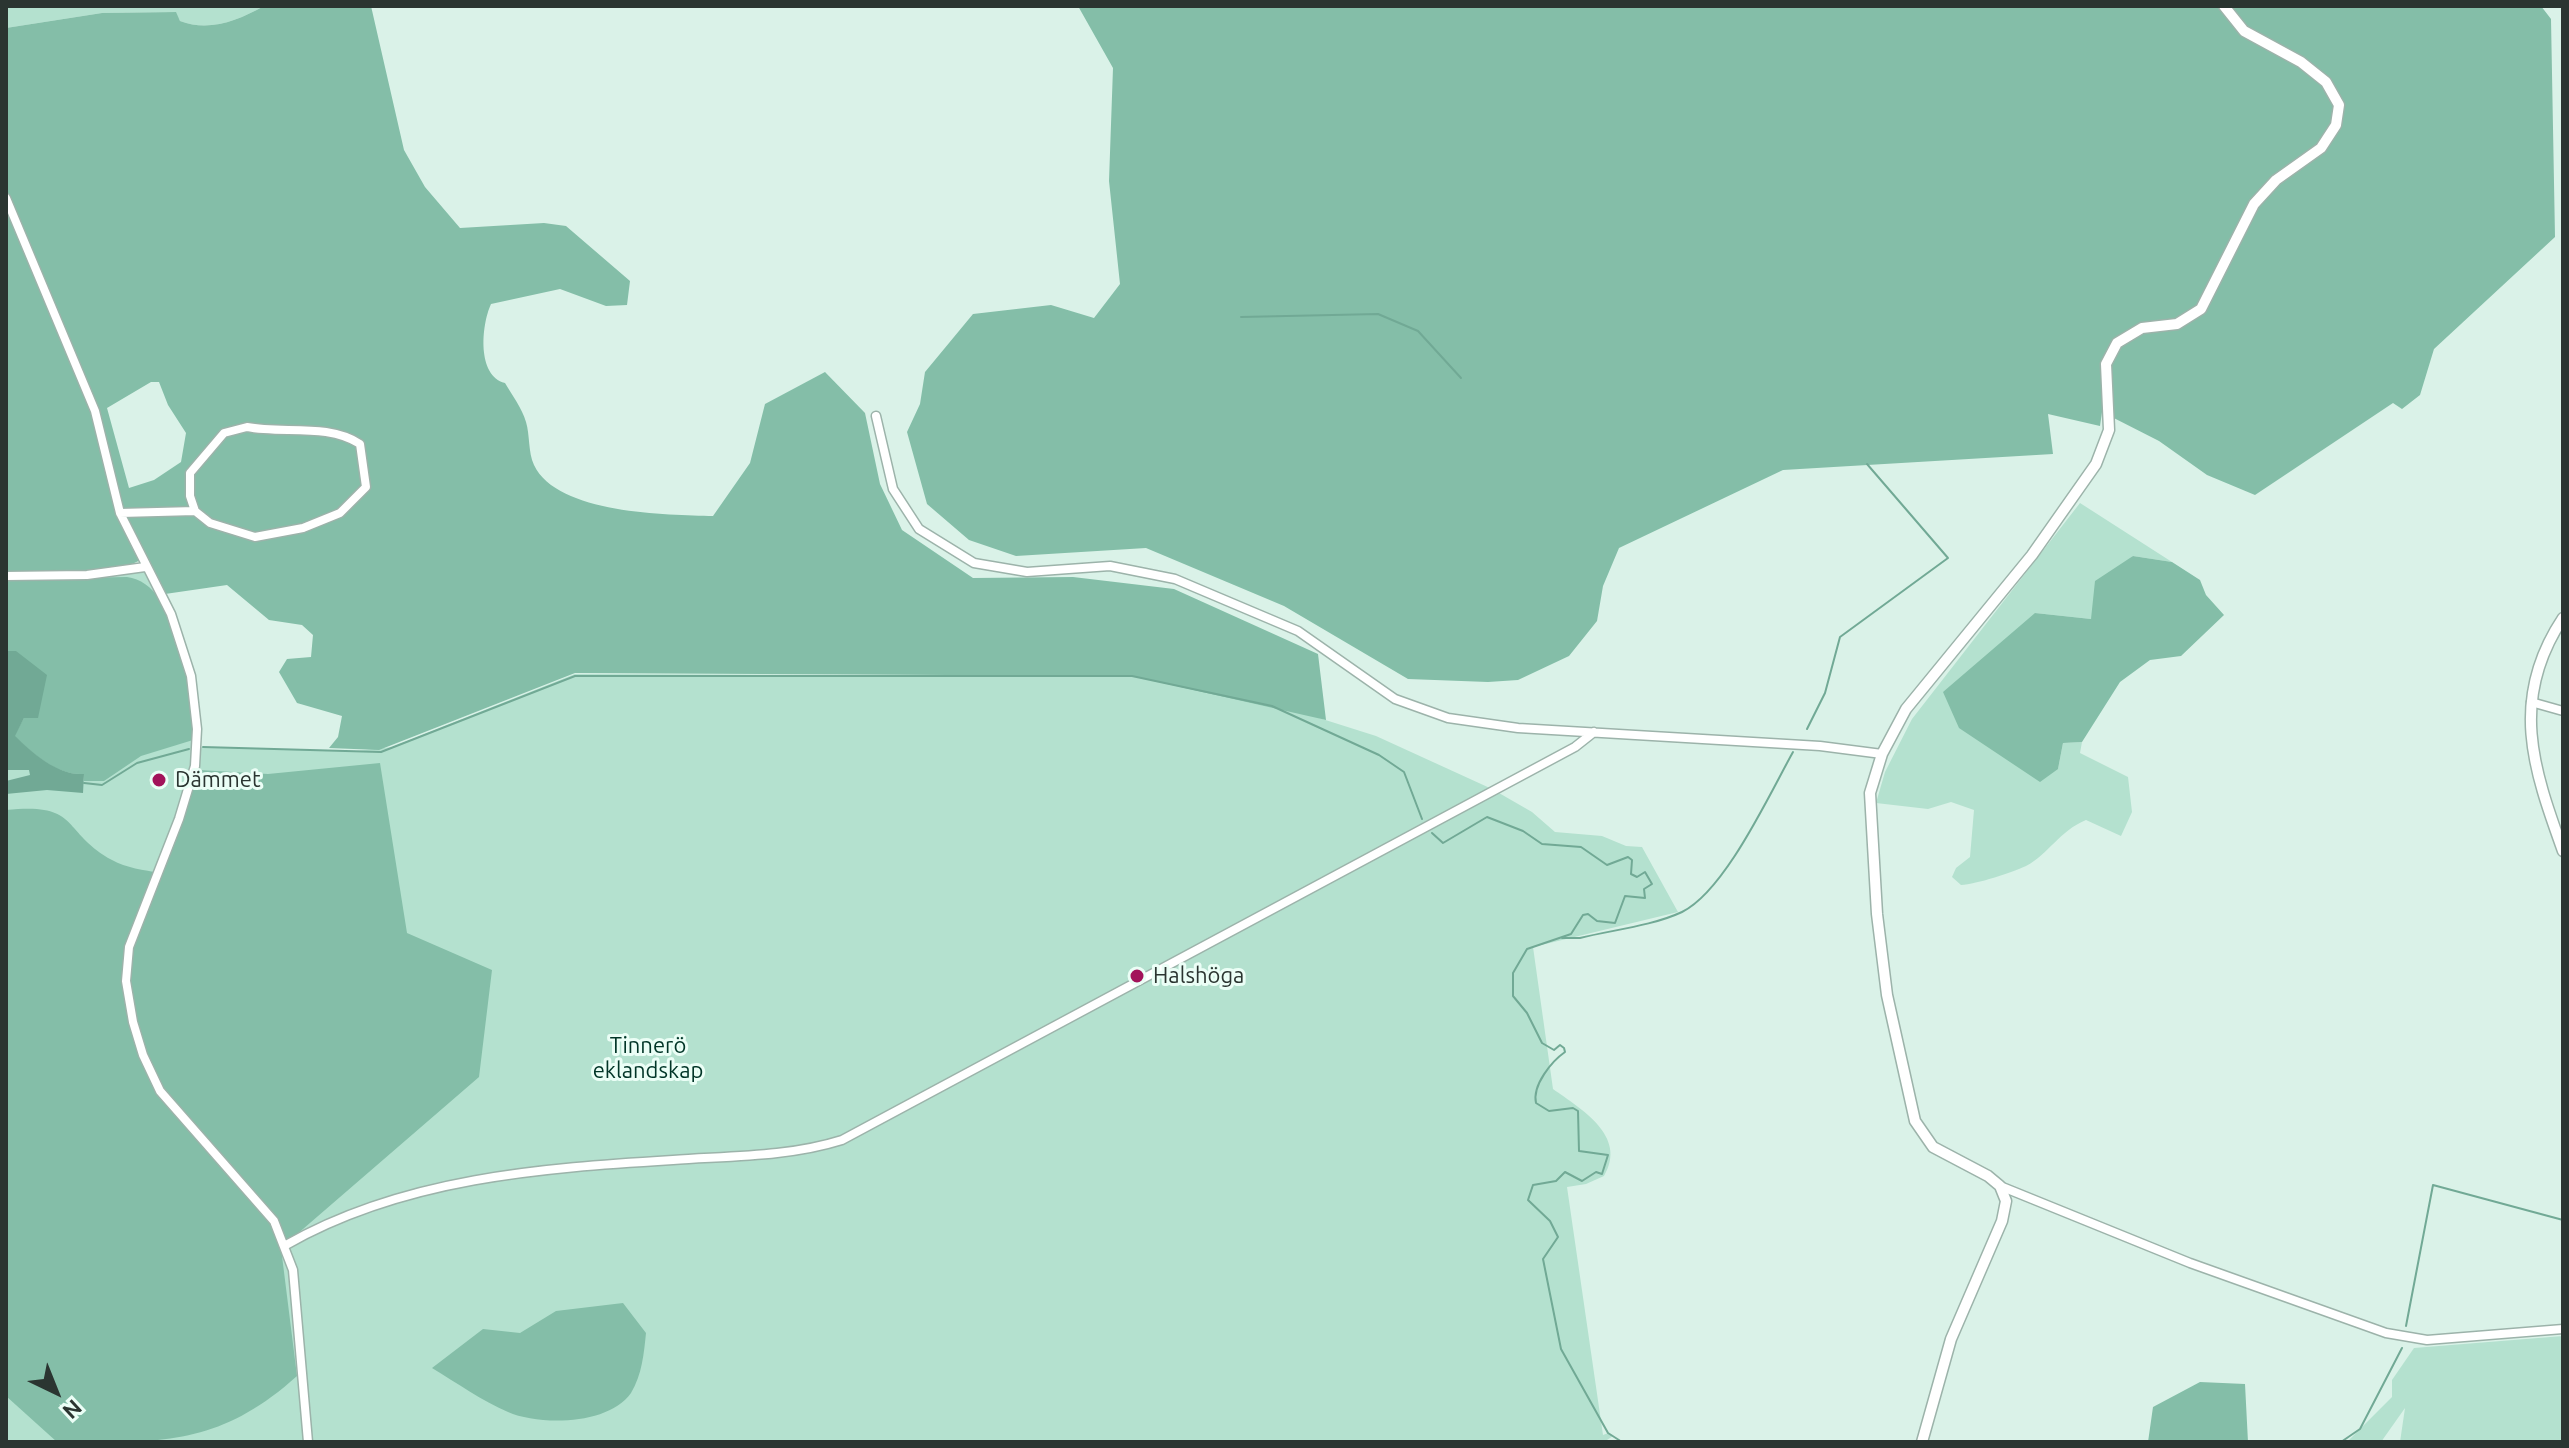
<!DOCTYPE html>
<meta charset="utf-8">
<style>
body{margin:0}
#map{position:relative;width:2569px;height:1448px;overflow:hidden;background:#daf2e8;font-family:Ubuntu,sans-serif}
canvas{display:block}
.frame{position:absolute;inset:0;border:8px solid #2b3531;pointer-events:none}
.north{position:absolute;left:16px;top:1352px;width:80px;height:80px;-webkit-text-stroke:6px #ebfef6;paint-order:stroke;rotate:137deg;font-size:22px;font-weight:700;line-height:32px;text-align:center;color:#2b3531}
.north::after{content:'';display:block;margin:auto;width:28px;height:36px;background:#2b3531;clip-path:polygon(50% 0,100% 100%,50% 72%,0 100%)}
</style>
<div id="map">
<canvas width="2569" height="1448"></canvas>
<div class="frame"></div>
<div class="north">N</div>
</div>
<script>
const ctx = document.querySelector('canvas').getContext('2d');
ctx.lineJoin = 'round';
function fill(path, color) { ctx.fillStyle = color; ctx.fill(path, 'evenodd'); }
function strokePath(path, color, width, dash) { ctx.strokeStyle = color; ctx.lineWidth = width; ctx.lineCap = dash ? 'butt' : 'round'; ctx.setLineDash(dash || []); ctx.stroke(path); }
function write(font, color, halo, rows, align = 'center') {
  ctx.font = font + ' Ubuntu,sans-serif'; ctx.lineWidth = 6; ctx.setLineDash([]); ctx.textBaseline = 'middle'; ctx.strokeStyle = halo; ctx.fillStyle = color; for (const [text, x, y, turn = 0] of rows) {
    ctx.save(); ctx.translate(x, y); ctx.rotate((+turn || 0) * Math.PI / 180); ctx.textAlign = isNaN(turn) ? turn : align; if (halo) ctx.strokeText(text, 0, 0); ctx.fillText(text, 0, 0); ctx.restore();
  }
}
fill(new Path2D(`
 M 6,6 L 264,6 C 237,21 209,32 180,21 L 175,12 L 102,13 L 6,28 Z
 M 2080,503 L 2172,562 L 2133,556 L 2091,619 L 2035,613 L 2058,769 L 2063,743 L 2082,742 L 2080,753 L 2128,777 L 2132,812 L 2121,836 L 2086,820 C 2059,831 2049,854 2026,866 C 2011,873 1977,884 1961,885 L 1952,877 L 1956,868 L 1970,857 L 1974,810 L 1951,802 L 1928,809 L 1876,803 L 1885,772 L 1912,719 Z
 M 146,567 L 181,637 L 197,747 L 357,751 L 392,747 L 575,674 L 1132,676 L 1297,711 L 1376,736 L 1492,789 L 1532,812 L 1555,832 L 1602,836 L 1626,846 L 1642,847 L 1678,912 L 1533,947 L 1553,1089 C 1581,1109 1628,1136 1604,1176 L 1586,1184 L 1567,1187 L 1603,1435 L 1608,1433 L 1613,1436 L 1604,1442 L 6,1442 L 6,576 Z
 M 2563,1336 L 2563,1442 L 2400,1442 L 2405,1408 L 2381,1442 L 2347,1442 L 2392,1397 L 2392,1380 L 2414,1348 Z`), '#b4e1cf');
fill(new Path2D(`
 M 264,6 L 371,6 L 404,150 L 425,187 L 460,228 L 544,223 L 566,226 L 630,281 L 627,305 L 606,306 L 560,289 L 491,304 C 481,326 477,376 505,383 C 512,395 522,408 526,422 C 530,435 528,452 534,465 C 557,514 668,515 713,516 L 750,463 L 765,404 L 825,372 L 865,413 L 880,484 L 902,530 L 973,578 L 1073,577 L 1174,589 L 1318,654 L 1326,720 L 1132,676 L 575,673 L 379,750 L 329,748 L 338,737 L 342,716 L 297,703 L 279,672 L 287,659 L 311,657 L 313,635 L 302,625 L 269,620 L 227,585 L 165,594 L 145,558 L 119,570 L 6,573 L 6,28 L 102,13 L 176,12 L 180,21 C 209,32 237,21 264,6 ZM 151,382 L 159,382 L 168,405 L 186,433 L 181,462 L 154,480 L 129,488 L 107,408 Z
 M 1078,6 L 2541,6 L 2551,19 L 2555,237 L 2434,349 L 2420,395 L 2402,409 L 2393,403 L 2255,495 L 2207,475 L 2159,441 L 2102,412 L 2100,426 L 2048,414 L 2053,454 L 1783,470 L 1619,548 L 1603,586 L 1597,621 L 1569,656 L 1518,680 L 1488,682 L 1408,679 L 1284,606 L 1146,548 L 1016,556 L 969,540 L 927,504 L 907,432 L 920,404 L 925,372 L 973,314 L 1051,305 L 1094,318 L 1120,284 L 1109,181 L 1113,68 Z
 M 2133,556 L 2172,562 L 2200,580 L 2206,595 L 2224,615 L 2181,656 L 2150,660 L 2120,682 L 2082,742 L 2063,743 L 2058,769 L 2040,782 L 1959,728 L 1943,692 L 2035,613 L 2091,619 L 2095,581 Z
 M 127,577 C 181,584 192,697 193,740 L 141,756 L 104,781 L 84,781 L 84,774 C 58,776 32,753 14,736 L 24,718 L 16,651 L 6,651 L 6,579 Z
 M 380,763 L 407,933 L 492,970 L 479,1077 L 281,1248 L 297,1376 C 217,1448 157,1442 57,1442 L 6,1396 L 6,810 C 81,802 60,831 112,860 C 126,868 144,870 160,873 L 199,770 L 268,774 Z
 M 623,1303 L 646,1333 C 644,1353 642,1375 631,1393 C 609,1425 540,1426 508,1412 C 482,1401 457,1383 432,1368 L 483,1329 L 520,1333 L 556,1311 Z
 M 2200,1382 L 2245,1384 L 2248,1442 L 2148,1442 L 2153,1407 Z`), '#84bea8');
fill(new Path2D(`
 M 6,651 L 16,651 L 47,675 L 38,718 L 24,718 L 15,736 C 32,753 59,776 84,774 L 83,793 L 47,790 L 6,794 L 6,781 L 30,775 L 29,770 L 6,770 Z`), '#71a995');
strokePath(new Path2D(`
 M 1241,317 L 1378,314 L 1418,331 L 1461,378
 M 1807,729 L 1825,693 L 1840,637 L 1948,558 L 1867,464
 M 203,747 L 381,752 L 575,676 L 1132,676 L 1272,706 L 1379,755 L 1404,772 L 1422,819
 M 84,783 L 102,785 L 137,763 L 189,749
 M 1432,833 L 1443,843 L 1487,817 L 1523,831 L 1542,844 L 1581,847 L 1607,865 L 1628,857 L 1632,860 L 1631,874 L 1637,877 L 1645,872 L 1652,884 L 1644,889 L 1645,898 L 1625,896 L 1615,923 L 1597,921 L 1588,914 L 1583,915 L 1571,934 L 1527,949 L 1513,973 L 1513,996 L 1527,1013 L 1542,1043 L 1554,1050 L 1560,1045 L 1564,1048 L 1565,1052 C 1552,1061 1532,1085 1536,1103 L 1549,1111 L 1573,1108 L 1578,1111 L 1579,1151 L 1608,1155 L 1602,1174 L 1596,1172 L 1582,1181 L 1565,1172 L 1556,1181 L 1533,1185 L 1528,1200 L 1550,1221 L 1558,1237 L 1543,1259 L 1561,1349 L 1608,1433 L 1622,1442
 M 1562,938 L 1580,938 C 1612,930 1652,926 1682,912 C 1725,891 1769,795 1793,752
 M 2406,1326 L 2433,1185 L 2563,1220
 M 2341,1442 L 2360,1429 L 2402,1348`), '#71a995', 2);
const minor = new Path2D(`
 M 6,198 L 95,411 L 120,513 L 171,614 L 191,676 L 197,729 L 195,766 L 179,819 L 129,947 L 126,981 L 133,1022 L 143,1055 L 160,1091 L 274,1221 L 293,1270 L 308,1442
 M 876,416 L 893,489 L 919,529 L 974,563 L 1027,572 L 1110,566 L 1175,579 L 1298,631 L 1395,699 L 1448,718 L 1518,728 L 1820,746 L 1882,754
 M 247,427 C 283,434 328,423 360,444 L 366,487 L 340,513 L 303,528 L 255,537 L 210,523 L 195,511 L 190,496 L 190,473 L 224,433 Z
 M 120,513 L 195,511
 M 6,576 L 87,575 L 145,567
 M 2531,702 L 2563,711
 M 2000,1186 L 2190,1263 L 2386,1333 L 2427,1340 L 2563,1329
 M 286,1245 C 403,1178 542,1168 673,1160 C 730,1156 788,1157 842,1140 L 1575,747 L 1594,732`);
const tertiary = new Path2D(`
 M 2563,618 C 2509,699 2533,768 2563,851
 M 1922,1442 L 1951,1339 L 2002,1221 L 2006,1201 L 2000,1186 L 1988,1176 L 1933,1147 L 1915,1121 L 1887,995 L 1877,914 L 1870,793 L 1882,754 L 1906,709 L 2032,555 L 2096,464 L 2109,430 L 2106,364 L 2117,343 L 2142,328 L 2177,324 L 2201,309 L 2254,204 L 2276,180 L 2321,148 L 2336,125 L 2339,105 L 2326,82 L 2301,62 L 2244,31 L 2224,6`);
strokePath(minor, '#9cb3aa', 11);
strokePath(tertiary, '#9cb3aa', 13);
strokePath(minor, '#fff', 8);
strokePath(tertiary, '#fff', 10);
for (const [x, y, r, color] of [
 [159,780,8,"#a2135a"],
 [1137,976,8,"#a2135a"]
]) { const dot = new Path2D(); dot.arc(x, y, r, 0, 2 * Math.PI); ctx.fillStyle = color; ctx.fill(dot); strokePath(dot, '#ebfef6', 3); }
write('22px', '#2b3531', '#ebfef6', [
 ["Dämmet",175,780],
 ["Halshöga",1153,976]
], 'left');
write('22px', '#013527', '#ebfef6', [
 ["Tinnerö",648,1046],
 ["eklandskap",648,1071]
]);
</script>
